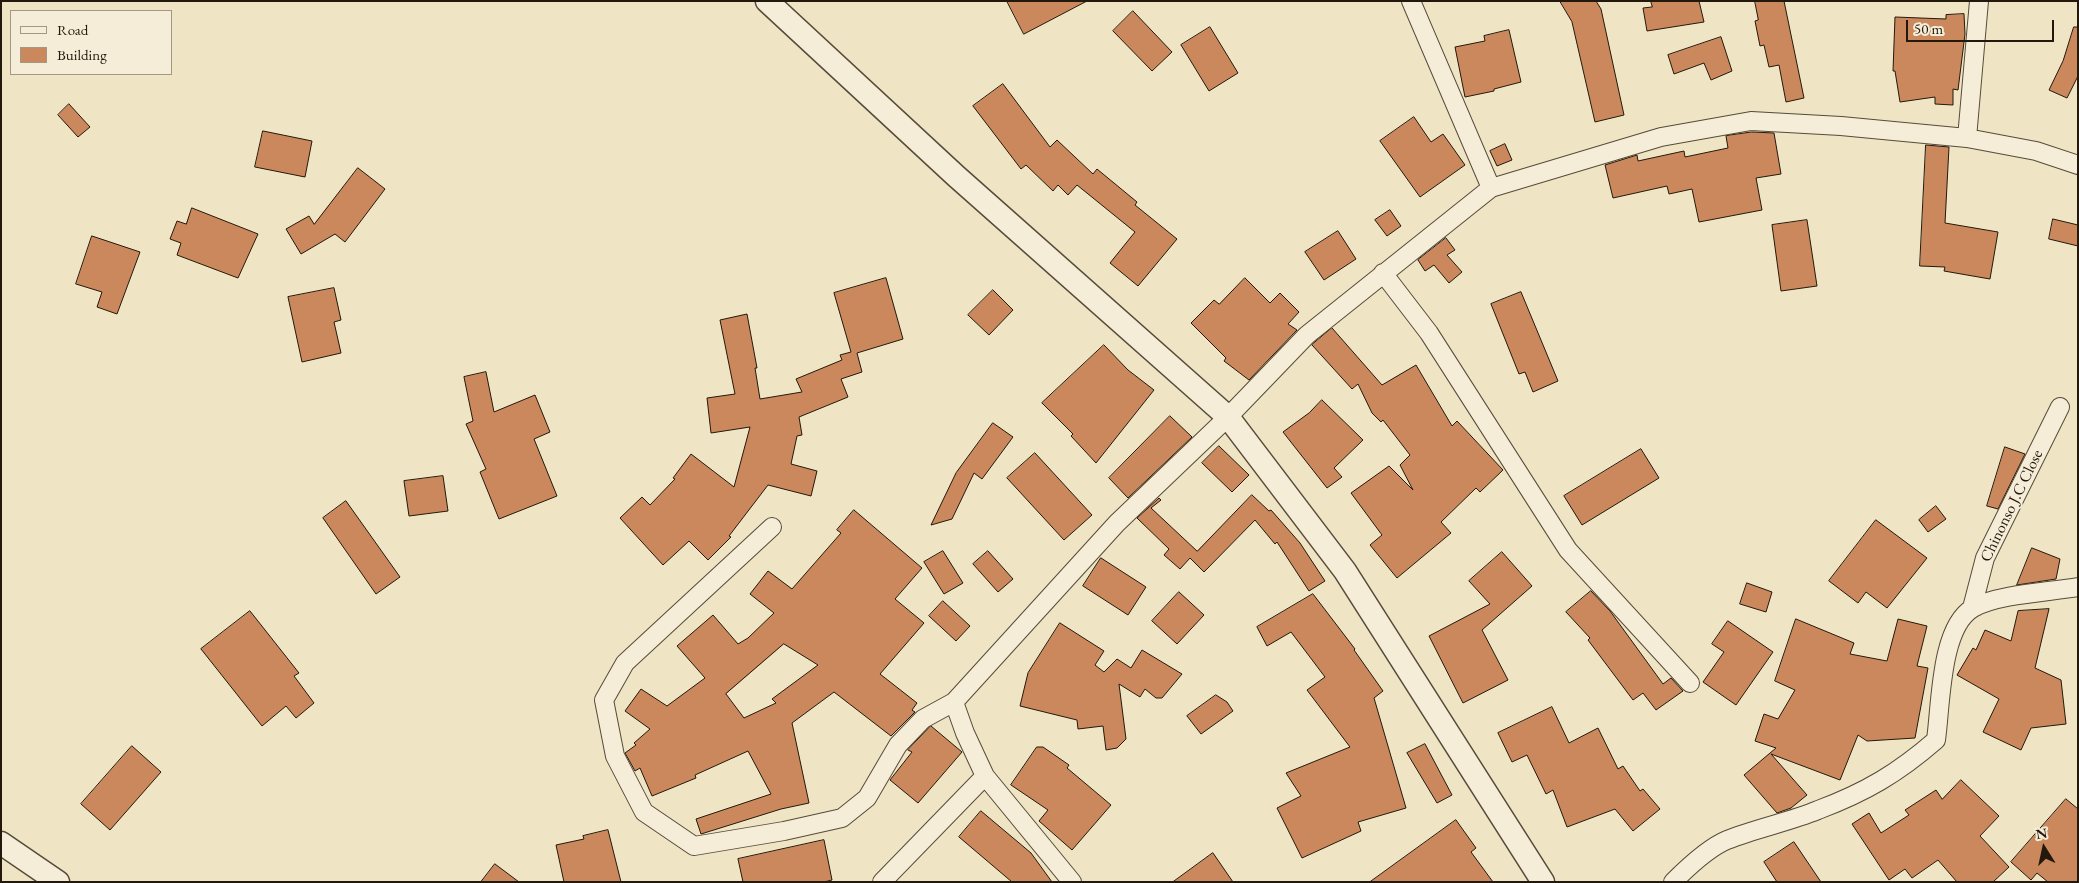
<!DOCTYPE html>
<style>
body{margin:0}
#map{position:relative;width:2079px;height:883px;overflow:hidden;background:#efe4c3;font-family:"EB Garamond",serif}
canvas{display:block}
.frame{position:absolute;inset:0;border:2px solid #23180c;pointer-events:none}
.legend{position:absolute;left:10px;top:10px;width:162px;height:65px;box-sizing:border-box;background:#f5edd8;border:1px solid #a19886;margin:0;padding:6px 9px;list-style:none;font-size:15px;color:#23180c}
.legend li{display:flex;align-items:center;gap:10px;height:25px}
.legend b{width:25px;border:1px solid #a19886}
.north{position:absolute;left:2019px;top:823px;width:50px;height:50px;-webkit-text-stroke:4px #f5edd8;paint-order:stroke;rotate:350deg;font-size:14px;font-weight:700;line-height:20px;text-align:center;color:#23180c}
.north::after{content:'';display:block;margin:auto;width:18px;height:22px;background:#23180c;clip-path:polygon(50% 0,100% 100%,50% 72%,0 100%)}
.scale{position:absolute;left:1906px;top:20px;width:148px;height:22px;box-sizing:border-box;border:2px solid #23180c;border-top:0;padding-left:6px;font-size:15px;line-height:18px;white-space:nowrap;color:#23180c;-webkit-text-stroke:4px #f5edd8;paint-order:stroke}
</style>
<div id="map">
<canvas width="2079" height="883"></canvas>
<div class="frame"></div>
<ul class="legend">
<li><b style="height:6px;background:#f5edd8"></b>Road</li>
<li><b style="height:14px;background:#ca885c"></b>Building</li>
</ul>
<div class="north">N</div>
<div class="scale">50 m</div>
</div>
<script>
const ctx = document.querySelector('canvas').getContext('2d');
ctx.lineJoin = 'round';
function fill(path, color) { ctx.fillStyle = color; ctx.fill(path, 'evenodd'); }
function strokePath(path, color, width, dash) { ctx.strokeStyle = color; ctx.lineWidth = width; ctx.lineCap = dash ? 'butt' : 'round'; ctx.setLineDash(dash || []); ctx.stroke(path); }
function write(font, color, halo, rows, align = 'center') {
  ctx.font = font + ' "EB Garamond",serif'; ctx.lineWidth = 4; ctx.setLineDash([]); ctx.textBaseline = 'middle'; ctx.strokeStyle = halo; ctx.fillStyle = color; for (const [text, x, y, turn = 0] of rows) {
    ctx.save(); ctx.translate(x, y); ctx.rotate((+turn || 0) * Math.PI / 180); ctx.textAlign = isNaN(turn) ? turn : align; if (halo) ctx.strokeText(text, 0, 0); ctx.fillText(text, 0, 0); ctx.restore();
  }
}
const building = new Path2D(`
 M 1007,1 L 1087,1 L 1024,34 Z
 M 1560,1 L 1596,1 L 1601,9 L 1624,115 L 1595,122 L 1572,22 Z
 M 1651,1 L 1699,1 L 1704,22 L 1647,31 L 1643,8 L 1652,7 Z
 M 1755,1 L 1784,1 L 1804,98 L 1786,102 L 1779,65 L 1769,67 L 1764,45 L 1760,46 L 1755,21 L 1758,20 Z
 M 1133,11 L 1172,52 L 1152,71 L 1113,31 Z
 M 1964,14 L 1965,34 L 1958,90 L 1953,89 L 1953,105 L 1935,104 L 1935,97 L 1900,102 L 1895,71 L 1893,71 L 1895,17 L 1946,19 L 1946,15 Z
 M 1210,27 L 1238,73 L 1209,91 L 1181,45 Z
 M 2074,27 L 2078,27 L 2078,76 L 2067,98 L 2049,90 L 2063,61 Z
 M 1509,30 L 1521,82 L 1494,89 L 1494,91 L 1465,97 L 1455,47 L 1485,41 L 1484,36 Z
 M 1721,37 L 1732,71 L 1711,80 L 1704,63 L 1674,74 L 1668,55 Z
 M 1003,84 L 1050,147 L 1057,140 L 1093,174 L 1097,169 L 1137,202 L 1135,205 L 1177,239 L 1138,286 L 1110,263 L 1135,232 L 1077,185 L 1068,195 L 1058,185 L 1053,191 L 1026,165 L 1021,169 L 973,106 Z
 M 69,104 L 90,127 L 78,137 L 58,115 Z
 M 1414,117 L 1431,142 L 1443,134 L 1465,165 L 1420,197 L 1380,141 Z
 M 263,131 L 312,141 L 305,177 L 255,167 Z
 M 1752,132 L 1774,133 L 1781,174 L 1756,178 L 1762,210 L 1699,222 L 1692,189 L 1669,194 L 1667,186 L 1613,198 L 1605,165 L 1637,155 L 1638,161 L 1684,151 L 1685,157 L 1728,148 L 1726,136 Z
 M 1505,144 L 1512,160 L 1497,166 L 1490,151 Z
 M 1926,145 L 1949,147 L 1945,223 L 1998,232 L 1990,279 L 1944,271 L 1945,267 L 1920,266 Z
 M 358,168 L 385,189 L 345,242 L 335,234 L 301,254 L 286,229 L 309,216 L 314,224 Z
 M 192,208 L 258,234 L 238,278 L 177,255 L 181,243 L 170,239 L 177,221 L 186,224 Z
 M 1390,210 L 1401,226 L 1387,236 L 1375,220 Z
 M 2053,219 L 2078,225 L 2078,246 L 2049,239 Z
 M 1807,220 L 1817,286 L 1781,291 L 1772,225 Z
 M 1338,231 L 1356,259 L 1324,280 L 1305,252 Z
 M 92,236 L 140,252 L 117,314 L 97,307 L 102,292 L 76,284 Z
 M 1446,238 L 1455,250 L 1447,255 L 1462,272 L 1449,283 L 1434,265 L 1425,271 L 1418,260 Z
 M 886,278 L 903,339 L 857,353 L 862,372 L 841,379 L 848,397 L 799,417 L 802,435 L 797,436 L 791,464 L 817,471 L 811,496 L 768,485 L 729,536 L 731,537 L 708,560 L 689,541 L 663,565 L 620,518 L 642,497 L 650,505 L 675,479 L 673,478 L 691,454 L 734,487 L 750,427 L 711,433 L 707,398 L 735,394 L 720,320 L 747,314 L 757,368 L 755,368 L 760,399 L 802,392 L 796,379 L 842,360 L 840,355 L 851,352 L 834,293 Z
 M 1245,278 L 1270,303 L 1280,293 L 1299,312 L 1288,324 L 1297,330 L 1249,380 L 1224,361 L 1226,358 L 1191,323 L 1214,300 L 1219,304 Z
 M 334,288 L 341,320 L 334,322 L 341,353 L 302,362 L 288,297 Z
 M 993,290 L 1013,310 L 989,335 L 968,315 Z
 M 1521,292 L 1558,381 L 1533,392 L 1525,372 L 1519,374 L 1491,304 Z
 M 1332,328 L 1382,385 L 1416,365 L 1452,426 L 1457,421 L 1503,470 L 1480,492 L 1476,488 L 1441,522 L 1451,533 L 1397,578 L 1370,545 L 1382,535 L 1351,493 L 1389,466 L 1413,490 L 1400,465 L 1410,455 L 1383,420 L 1381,422 L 1372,413 L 1358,384 L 1352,389 L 1312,345 Z
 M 1104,345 L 1128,370 L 1154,390 L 1096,463 L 1071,436 L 1073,434 L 1042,403 Z
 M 486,372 L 494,412 L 535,395 L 550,432 L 534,439 L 557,496 L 499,519 L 480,472 L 486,469 L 466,424 L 473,421 L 464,377 Z
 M 1322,400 L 1363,440 L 1334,468 L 1342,477 L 1327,488 L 1283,432 L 1309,413 Z
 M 1170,416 L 1192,437 L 1128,498 L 1109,478 Z
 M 993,423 L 1013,437 L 982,479 L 974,473 L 952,519 L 931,525 L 956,473 Z
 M 1219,446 L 1249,475 L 1232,492 L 1202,463 Z
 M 2005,447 L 2025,454 L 1998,509 L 1987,506 Z
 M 1641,449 L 1659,478 L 1582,525 L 1564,496 Z
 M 1035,453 L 1092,515 L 1064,540 L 1007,478 Z
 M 443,476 L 448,511 L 409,516 L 404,481 Z
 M 1252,495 L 1269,511 L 1271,510 L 1300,543 L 1325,581 L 1309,591 L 1277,542 L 1275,544 L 1255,520 L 1204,572 L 1190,558 L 1180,569 L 1164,555 L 1169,549 L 1137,518 L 1159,498 L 1161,500 L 1151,508 L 1197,551 Z
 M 346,501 L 400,577 L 376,594 L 323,518 Z
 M 1936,506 L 1946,519 L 1928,532 L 1919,520 Z
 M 854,510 L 922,568 L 895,599 L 924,623 L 880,674 L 917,703 L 912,710 L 915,712 L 891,736 L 834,692 L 792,723 L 809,803 L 781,809 L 701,834 L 696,819 L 771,794 L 748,751 L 695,775 L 696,778 L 652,796 L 640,768 L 635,771 L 625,753 L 636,745 L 634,743 L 650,729 L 625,711 L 641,689 L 667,706 L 705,678 L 677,646 L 713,615 L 738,644 L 748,638 L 774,613 L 750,594 L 768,571 L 792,589 L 841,533 L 837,530 ZM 784,644 L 818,665 L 772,699 L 776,703 L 744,718 L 726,694 Z
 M 1876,520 L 1927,558 L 1887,608 L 1866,592 L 1858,603 L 1829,581 Z
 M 2032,548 L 2060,559 L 2056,579 L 2017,585 Z
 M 943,551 L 963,583 L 944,594 L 924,562 Z
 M 988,551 L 1013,579 L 998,592 L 973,564 Z
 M 1502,552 L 1532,586 L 1482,630 L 1508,680 L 1463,703 L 1429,636 L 1490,604 L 1469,581 Z
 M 1101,558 L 1146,587 L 1128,615 L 1083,586 Z
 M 1747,583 L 1772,592 L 1766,612 L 1740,604 Z
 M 1591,591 L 1610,611 L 1663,684 L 1671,678 L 1683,691 L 1656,710 L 1643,693 L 1633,700 L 1588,640 L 1590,638 L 1566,612 Z
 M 1179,592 L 1204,615 L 1177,644 L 1152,621 Z
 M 1313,594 L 1355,649 L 1354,650 L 1383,691 L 1374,698 L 1406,808 L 1358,822 L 1361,831 L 1302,858 L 1277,808 L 1301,796 L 1286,773 L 1350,747 L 1307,690 L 1325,677 L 1291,632 L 1267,646 L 1257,627 Z
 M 943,601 L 970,626 L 956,641 L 929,616 Z
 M 2049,609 L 2035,668 L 2061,680 L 2066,724 L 2031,728 L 2021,750 L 1983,732 L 1999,699 L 1957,675 L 1973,648 L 1976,650 L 1985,630 L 2011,641 L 2018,611 Z
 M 250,611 L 299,673 L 294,676 L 314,703 L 296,718 L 286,706 L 262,726 L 201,649 Z
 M 1796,619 L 1854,643 L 1850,654 L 1887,661 L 1898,619 L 1927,626 L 1917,666 L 1928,668 L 1915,738 L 1867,741 L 1858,735 L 1840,780 L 1771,754 L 1807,795 L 1791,808 L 1777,813 L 1744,775 L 1776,748 L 1755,741 L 1764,714 L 1778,719 L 1795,690 L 1775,681 Z
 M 1728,621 L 1773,652 L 1736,705 L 1703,682 L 1724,652 L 1712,644 Z
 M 1060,623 L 1104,651 L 1095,665 L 1104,672 L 1117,659 L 1131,668 L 1142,650 L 1182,674 L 1162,698 L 1156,698 L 1145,689 L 1140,697 L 1119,684 L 1126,739 L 1117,748 L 1106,750 L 1103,726 L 1078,729 L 1077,720 L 1020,706 L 1028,673 Z
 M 1216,695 L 1227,702 L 1233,711 L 1201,734 L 1187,716 Z
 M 1552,707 L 1569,743 L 1598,728 L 1618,769 L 1623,766 L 1640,791 L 1643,789 L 1660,809 L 1633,831 L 1615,809 L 1567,827 L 1553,790 L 1546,794 L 1527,755 L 1512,762 L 1498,733 Z
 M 931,726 L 962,752 L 918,803 L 890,780 L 912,752 L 908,750 Z
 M 1425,744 L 1452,795 L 1437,803 L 1407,753 Z
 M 132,746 L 161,772 L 110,830 L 81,804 Z
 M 1037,747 L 1043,747 L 1069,765 L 1067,768 L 1111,805 L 1072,850 L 1039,821 L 1048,810 L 1011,785 Z
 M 1961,780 L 1999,816 L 1980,836 L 2009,867 L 1993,882 L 1957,882 L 1938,860 L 1912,878 L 1905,869 L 1889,880 L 1852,824 L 1869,813 L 1881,833 L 1909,815 L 1905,810 L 1936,790 L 1942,799 Z
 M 2066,799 L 2078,809 L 2078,882 L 2048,882 L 2037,873 L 2031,880 L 2011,862 Z
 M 981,811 L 1031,853 L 1052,882 L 1012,882 L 959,837 Z
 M 1456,820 L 1476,848 L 1471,852 L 1493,882 L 1370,882 Z
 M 608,830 L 621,882 L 564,882 L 556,845 L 584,839 L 583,836 Z
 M 824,840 L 832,880 L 824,882 L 743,882 L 738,859 Z
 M 1794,842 L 1821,882 L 1777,882 L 1764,862 Z
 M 1213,853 L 1233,882 L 1173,882 Z
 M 495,864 L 519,882 L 481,882 Z`);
fill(building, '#ca885c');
strokePath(building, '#23180c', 1);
const minor = new Path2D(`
 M 1411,1 L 1491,188
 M 1967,138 L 1979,1
 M 1383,273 L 1429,333 L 1568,550 L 1690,683
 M 772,527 L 625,663 L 604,700 L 615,756 L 644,812 L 694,846 L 784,831 L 842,818 L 867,798 L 898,745 L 923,719 L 954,702
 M 1972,608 L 1985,558 L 2060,407
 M 882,882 L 985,776
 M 1072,882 L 985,776 L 965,733 L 954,702 L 1117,523 L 1228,417 L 1307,335 L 1491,188 L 1661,137 L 1751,121 L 1841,126 L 1967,138 L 2036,151 L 2078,165
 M 1673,882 C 1686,869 1710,847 1727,840 C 1757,828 1789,822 1818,810 C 1866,792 1898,773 1936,740 C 1941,705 1940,627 1973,608 C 1998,594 2049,592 2078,587`);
const tertiary = new Path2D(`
 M 767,1 L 956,176 L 1228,417 L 1345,571 L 1543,882
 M 1,843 L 58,882`);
strokePath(minor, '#564b3a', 20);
strokePath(tertiary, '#564b3a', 25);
strokePath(minor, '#f5edd8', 18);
strokePath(tertiary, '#f5edd8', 22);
write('16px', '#23180c', '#f5edd8', [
 ["Chinonso J.C Close",2012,506,-64]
]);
</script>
